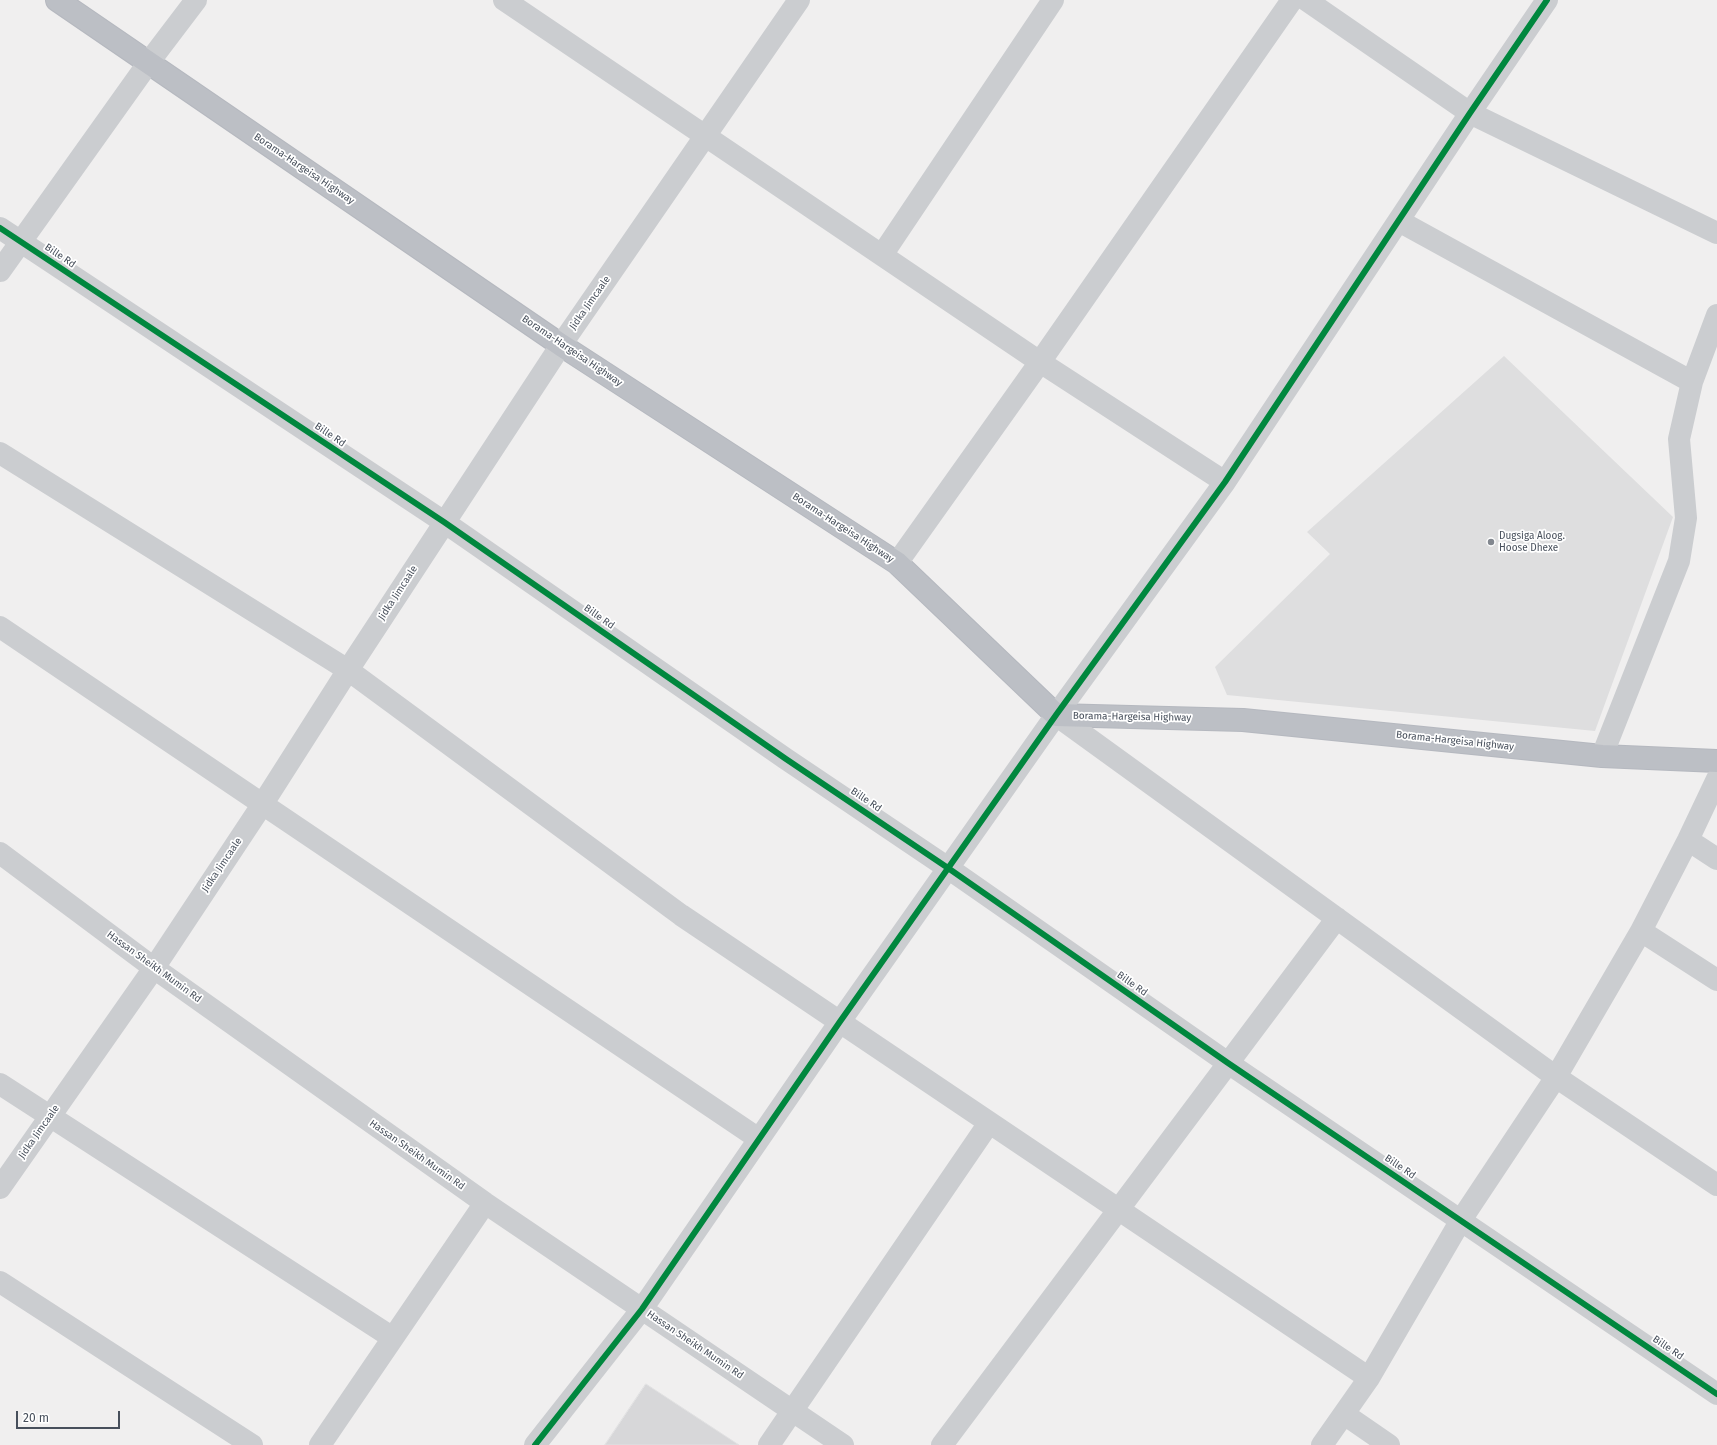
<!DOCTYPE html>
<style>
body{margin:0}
#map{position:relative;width:1717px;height:1445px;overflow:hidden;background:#f0efef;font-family:"Fira Sans",sans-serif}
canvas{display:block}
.scale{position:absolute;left:16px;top:1411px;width:104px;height:18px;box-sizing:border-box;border:2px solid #474f5b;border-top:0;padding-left:5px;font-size:12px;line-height:14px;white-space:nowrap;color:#474f5b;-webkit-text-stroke:3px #fff;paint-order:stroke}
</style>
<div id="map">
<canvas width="1717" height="1445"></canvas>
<div class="scale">20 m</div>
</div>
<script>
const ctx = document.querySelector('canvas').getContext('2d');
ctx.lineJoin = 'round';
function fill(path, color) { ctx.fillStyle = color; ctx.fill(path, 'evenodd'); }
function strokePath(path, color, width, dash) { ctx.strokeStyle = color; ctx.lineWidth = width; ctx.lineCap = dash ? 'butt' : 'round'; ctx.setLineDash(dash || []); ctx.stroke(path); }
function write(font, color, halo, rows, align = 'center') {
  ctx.font = font + ' "Fira Sans",sans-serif'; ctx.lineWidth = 3.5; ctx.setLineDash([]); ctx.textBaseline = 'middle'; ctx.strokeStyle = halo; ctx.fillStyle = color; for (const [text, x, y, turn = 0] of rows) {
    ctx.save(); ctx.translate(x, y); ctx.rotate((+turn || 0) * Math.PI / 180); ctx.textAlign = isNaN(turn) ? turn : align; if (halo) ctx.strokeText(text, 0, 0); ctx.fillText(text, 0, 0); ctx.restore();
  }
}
fill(new Path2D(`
 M 1504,356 L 1673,517 L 1595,731 L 1227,695 L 1215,667 L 1330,554 L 1307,532 Z`), '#dededf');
const building = new Path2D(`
 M 646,1384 L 739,1445 L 605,1445 Z`);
fill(building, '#d7d7d9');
strokePath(building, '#e1e1e2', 1);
const highway = new Path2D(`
 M 57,0 L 561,345 L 897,563 L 1056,715 L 1243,720 L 1602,756 L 1717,761`);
strokePath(highway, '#b5b8bf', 24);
strokePath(new Path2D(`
 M 504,0 L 1040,362 L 1225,482
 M 1306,0 L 1470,113 L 1717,233
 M 1399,221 L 1692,382
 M 0,228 L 444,522 L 786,759 L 948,868 L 1228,1063 L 1717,1394
 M 882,255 L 1053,0
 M 0,271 L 149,62 L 196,0
 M 0,453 L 348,670 L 681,915 L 1369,1378
 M 897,563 L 1040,362 L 1292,0
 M 0,627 L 759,1139
 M 1056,715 L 1556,1077 L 1717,1185
 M 1602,756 L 1679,561 L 1686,518 L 1679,439 L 1692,382 L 1717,315
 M 1688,840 L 1717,859
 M 0,853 L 154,968 L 485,1203 L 843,1445
 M 1641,931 L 1717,980
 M 0,1084 L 393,1338
 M 0,1188 L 154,968 L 262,805 L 348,670 L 561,345 L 799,0
 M 0,1282 L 252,1445
 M 1344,1414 L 1389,1445
 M 320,1445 L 485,1203
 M 535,1445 L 642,1309 L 839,1023 L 1056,715 L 1225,482 L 1470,113 L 1547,0
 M 769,1445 L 989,1123
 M 942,1445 L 1337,918
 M 1322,1445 L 1369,1378 L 1461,1220 L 1556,1077 L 1641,931 L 1688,840 L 1717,779`), '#cbcdd0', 22);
strokePath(highway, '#bcbfc5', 22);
strokePath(new Path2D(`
 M 0,228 L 444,522 L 786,759 L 948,868 L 1228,1063 L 1717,1394
 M 535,1445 L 642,1309 L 839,1023 L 1056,715 L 1225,482 L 1470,113 L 1547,0`), '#00873e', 6);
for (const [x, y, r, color] of [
 [1491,542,4,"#82878f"]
]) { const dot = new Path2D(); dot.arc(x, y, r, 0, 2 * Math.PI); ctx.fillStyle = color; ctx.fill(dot); strokePath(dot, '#fff', 1.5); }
write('10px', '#474f5b', '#fff', [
 ["Borama-Hargeisa Highway",304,169,34],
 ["Bille Rd",60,256,34],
 ["Jidka Jimcaale",590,303,-55],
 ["Borama-Hargeisa Highway",572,351,34],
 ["Bille Rd",330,435,34],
 ["Borama-Hargeisa Highway",843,528,33],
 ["Jidka Jimcaale",398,593,-57],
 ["Bille Rd",599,617,35],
 ["Borama-Hargeisa Highway",1132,717,1],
 ["Borama-Hargeisa Highway",1455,741,6],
 ["Bille Rd",866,800,34],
 ["Jidka Jimcaale",222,865,-56],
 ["Hassan Sheikh Mumin Rd",154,967,36],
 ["Bille Rd",1132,984,35],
 ["Jidka Jimcaale",39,1132,-55],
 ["Hassan Sheikh Mumin Rd",417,1155,35],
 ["Bille Rd",1400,1167,34],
 ["Hassan Sheikh Mumin Rd",695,1345,34],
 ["Bille Rd",1668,1348,34]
]);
write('10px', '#474f5b', '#fff', [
 ["Dugsiga Aloog.",1499,536],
 ["Hoose Dhexe",1499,548]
], 'left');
</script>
